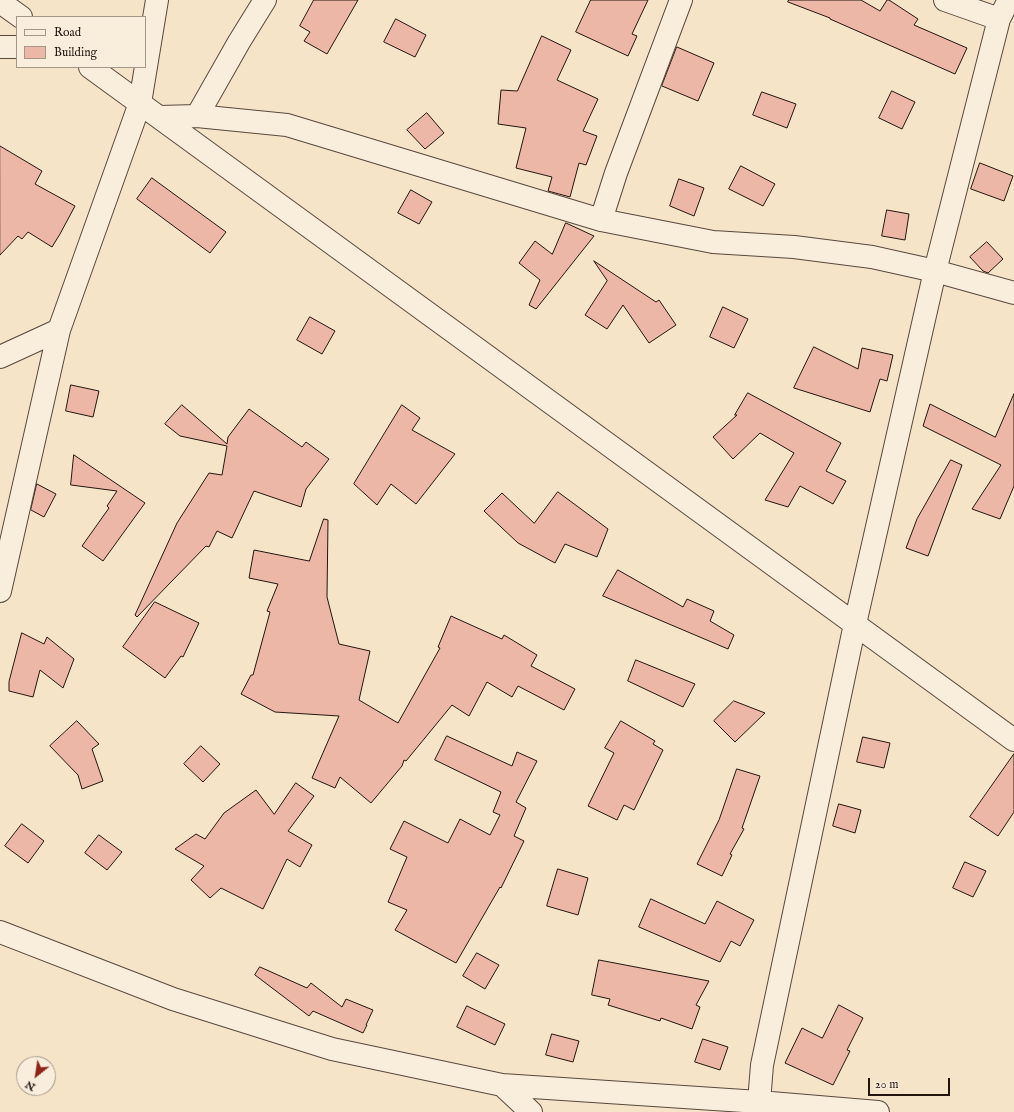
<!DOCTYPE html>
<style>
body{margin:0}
#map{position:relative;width:1014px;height:1112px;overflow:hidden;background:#f6e4c9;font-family:"IM FELL English",serif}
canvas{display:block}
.legend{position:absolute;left:16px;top:16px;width:130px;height:52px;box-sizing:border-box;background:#f9eddc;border:1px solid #a3978a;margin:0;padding:5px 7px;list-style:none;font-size:12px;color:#23150e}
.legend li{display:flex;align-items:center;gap:8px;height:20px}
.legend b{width:20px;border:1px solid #a3978a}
.north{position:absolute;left:16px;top:1056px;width:40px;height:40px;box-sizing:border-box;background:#f9eddc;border:1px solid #a3978a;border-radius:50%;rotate:210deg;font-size:11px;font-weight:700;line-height:16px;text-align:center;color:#23150e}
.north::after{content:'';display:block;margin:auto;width:14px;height:18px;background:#8f2418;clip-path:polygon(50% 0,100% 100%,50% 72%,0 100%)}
.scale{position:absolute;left:868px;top:1078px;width:82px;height:18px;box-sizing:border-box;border:2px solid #23150e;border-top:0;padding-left:5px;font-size:12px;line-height:14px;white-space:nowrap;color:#23150e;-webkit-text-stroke:3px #f9eddc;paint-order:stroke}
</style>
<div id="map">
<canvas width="1014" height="1112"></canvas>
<ul class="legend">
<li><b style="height:5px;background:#f9eddc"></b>Road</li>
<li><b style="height:11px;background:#edb7a8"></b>Building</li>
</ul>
<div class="north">N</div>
<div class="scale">20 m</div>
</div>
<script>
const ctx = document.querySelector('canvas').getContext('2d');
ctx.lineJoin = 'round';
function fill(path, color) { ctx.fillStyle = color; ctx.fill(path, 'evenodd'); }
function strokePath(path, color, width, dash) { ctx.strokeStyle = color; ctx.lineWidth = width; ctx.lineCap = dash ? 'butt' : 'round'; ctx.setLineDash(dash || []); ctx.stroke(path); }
const building = new Path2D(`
 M 314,0 L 358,0 L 327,54 L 304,41 L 310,32 L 300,26 Z
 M 591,0 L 648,0 L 632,34 L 637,36 L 628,56 L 576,32 Z
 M 789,0 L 861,0 L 880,11 L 887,0 L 889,0 L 918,19 L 914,25 L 967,48 L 955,74 L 830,19 L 830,18 L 788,2 Z
 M 396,19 L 426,35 L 415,57 L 384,42 Z
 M 542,36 L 571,50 L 557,80 L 598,99 L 583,131 L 597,136 L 586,165 L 579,163 L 570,197 L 548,191 L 552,177 L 516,168 L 526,128 L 498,124 L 501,90 L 517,91 Z
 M 677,47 L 714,63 L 698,101 L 662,86 Z
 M 892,91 L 915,102 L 902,129 L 879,118 Z
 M 762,92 L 796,104 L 787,128 L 753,115 Z
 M 427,113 L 444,133 L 425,149 L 407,130 Z
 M 0,146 L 42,171 L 35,184 L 75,206 L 60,234 L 52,247 L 28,232 L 22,239 L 18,236 L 0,255 Z
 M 980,163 L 1013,176 L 1004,201 L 971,189 Z
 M 741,166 L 775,184 L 763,206 L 729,189 Z
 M 152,178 L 226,232 L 210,253 L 137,199 Z
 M 679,179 L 704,188 L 694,216 L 670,206 Z
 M 411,190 L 432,202 L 419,224 L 398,213 Z
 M 887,210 L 909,214 L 905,240 L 882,236 Z
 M 566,223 L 594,236 L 536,309 L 529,305 L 540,280 L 519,263 L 535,241 L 552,254 Z
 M 987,242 L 1003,259 L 988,273 L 983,271 L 970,257 Z
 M 594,261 L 656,302 L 659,300 L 676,325 L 649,343 L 623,305 L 607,329 L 585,315 L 607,281 Z
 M 723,307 L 748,319 L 734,348 L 710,337 Z
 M 310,317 L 335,331 L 322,354 L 297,340 Z
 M 814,347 L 858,369 L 862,348 L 893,355 L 887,381 L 880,379 L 870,412 L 794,388 Z
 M 71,385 L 99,391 L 93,417 L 66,411 Z
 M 748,393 L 841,443 L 826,471 L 846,481 L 833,504 L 800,486 L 788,507 L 765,500 L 794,453 L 760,433 L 733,459 L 713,437 L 737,415 L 735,415 Z
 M 1014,394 L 1014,486 L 1000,519 L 972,509 L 1001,465 L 923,426 L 930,404 L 995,437 Z
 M 182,405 L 227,444 L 228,437 L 249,409 L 302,447 L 306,442 L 329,459 L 306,489 L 301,507 L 254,491 L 232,538 L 217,531 L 209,547 L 206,546 L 137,617 L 135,615 L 177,523 L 209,473 L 222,475 L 227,446 L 180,436 L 165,424 Z
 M 402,405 L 420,418 L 412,430 L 455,454 L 416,504 L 391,484 L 377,505 L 354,484 Z
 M 74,455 L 145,503 L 103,561 L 82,546 L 109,508 L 107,506 L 117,491 L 71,485 Z
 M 951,460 L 962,465 L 928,556 L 906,548 L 917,519 Z
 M 37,484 L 56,494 L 44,517 L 31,510 Z
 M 558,492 L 608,529 L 597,557 L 565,544 L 555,563 L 518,543 L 484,511 L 502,493 L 534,523 Z
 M 324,519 L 328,520 L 327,597 L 339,644 L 370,651 L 359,700 L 398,723 L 440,648 L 438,647 L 451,616 L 502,639 L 504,635 L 537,655 L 531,666 L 575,689 L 564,710 L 518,686 L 512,697 L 487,682 L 469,716 L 452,705 L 406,761 L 404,760 L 402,766 L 371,803 L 340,777 L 335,788 L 312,778 L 339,716 L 275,712 L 241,694 L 251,675 L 253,675 L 270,612 L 267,611 L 278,584 L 249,578 L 254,550 L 309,561 Z
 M 618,570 L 683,607 L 687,599 L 714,611 L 710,621 L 734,635 L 728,649 L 603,596 Z
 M 155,602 L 199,623 L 183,657 L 181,656 L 165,678 L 123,647 Z
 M 22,633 L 44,644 L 47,637 L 74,659 L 63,688 L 40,670 L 33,697 L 9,691 L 9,682 Z
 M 636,660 L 695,684 L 683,707 L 628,681 Z
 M 734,701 L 765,713 L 735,742 L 714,721 Z
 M 77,721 L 99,744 L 92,749 L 103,781 L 82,789 L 78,775 L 50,746 Z
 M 621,721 L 655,741 L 653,744 L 663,750 L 634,810 L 624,805 L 617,820 L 588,806 L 614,753 L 605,748 Z
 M 447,736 L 512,766 L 517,752 L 537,761 L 516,802 L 526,808 L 514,836 L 524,841 L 501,888 L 500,887 L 456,963 L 395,930 L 407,910 L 388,902 L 407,857 L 390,849 L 404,821 L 448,843 L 460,819 L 490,835 L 500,815 L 493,812 L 501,792 L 435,760 Z
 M 863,737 L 890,743 L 884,768 L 857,762 Z
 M 201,746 L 220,764 L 203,782 L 184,764 Z
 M 1014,754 L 1014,812 L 998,836 L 970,817 Z
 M 737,769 L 760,776 L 742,828 L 744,829 L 730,854 L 732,855 L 722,876 L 697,864 L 719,820 Z
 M 296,783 L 314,796 L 288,831 L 312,845 L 300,867 L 287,859 L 263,909 L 221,888 L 210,898 L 191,880 L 204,866 L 175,849 L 196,834 L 205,839 L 224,813 L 256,790 L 274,814 Z
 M 839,804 L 861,810 L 855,833 L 833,826 Z
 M 22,824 L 44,841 L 28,863 L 5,846 Z
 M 99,835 L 122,852 L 107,870 L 85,853 Z
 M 965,862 L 986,871 L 973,897 L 953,888 Z
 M 558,869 L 588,878 L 578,915 L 547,906 Z
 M 651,899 L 705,924 L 717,901 L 754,920 L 740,946 L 731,941 L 720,962 L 639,927 Z
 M 477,953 L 499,965 L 485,989 L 463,976 Z
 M 599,960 L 709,981 L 696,1005 L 700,1007 L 692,1029 L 661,1018 L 660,1021 L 608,1005 L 610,999 L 592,995 Z
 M 260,967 L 307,988 L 311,983 L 342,1007 L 346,999 L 373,1010 L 366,1025 L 367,1025 L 363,1033 L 313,1011 L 309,1016 L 255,975 Z
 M 839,1005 L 863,1018 L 847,1050 L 850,1051 L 833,1085 L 785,1063 L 802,1028 L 822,1038 Z
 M 467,1006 L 505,1024 L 495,1045 L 457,1027 Z
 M 552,1034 L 579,1041 L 573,1062 L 546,1055 Z
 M 703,1039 L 728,1047 L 720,1070 L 695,1062 Z`);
fill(building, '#edb7a8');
strokePath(building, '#23150e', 1);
const minor = new Path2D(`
 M 945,0 L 999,19
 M 0,2 L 21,17
 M 0,47 L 17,47
 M 90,67 L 1014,740
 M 197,116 L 239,42 L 265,0
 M 159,117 L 197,116 L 287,125 L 601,220 L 713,242 L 794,247 L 872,257 L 935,271 L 1014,293
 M 601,220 L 616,173 L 681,0
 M 0,357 L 59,330
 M 0,591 L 59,330 L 140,103 L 157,0
 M 0,932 L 173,999 L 332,1049 L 502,1085 L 759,1102 L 878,1112
 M 502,1085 L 531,1112
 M 762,1112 L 759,1102 L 762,1065 L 855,624 L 935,271 L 999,19 L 1009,0`);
strokePath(minor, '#58493d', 24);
strokePath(minor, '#f9eddc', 22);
</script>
